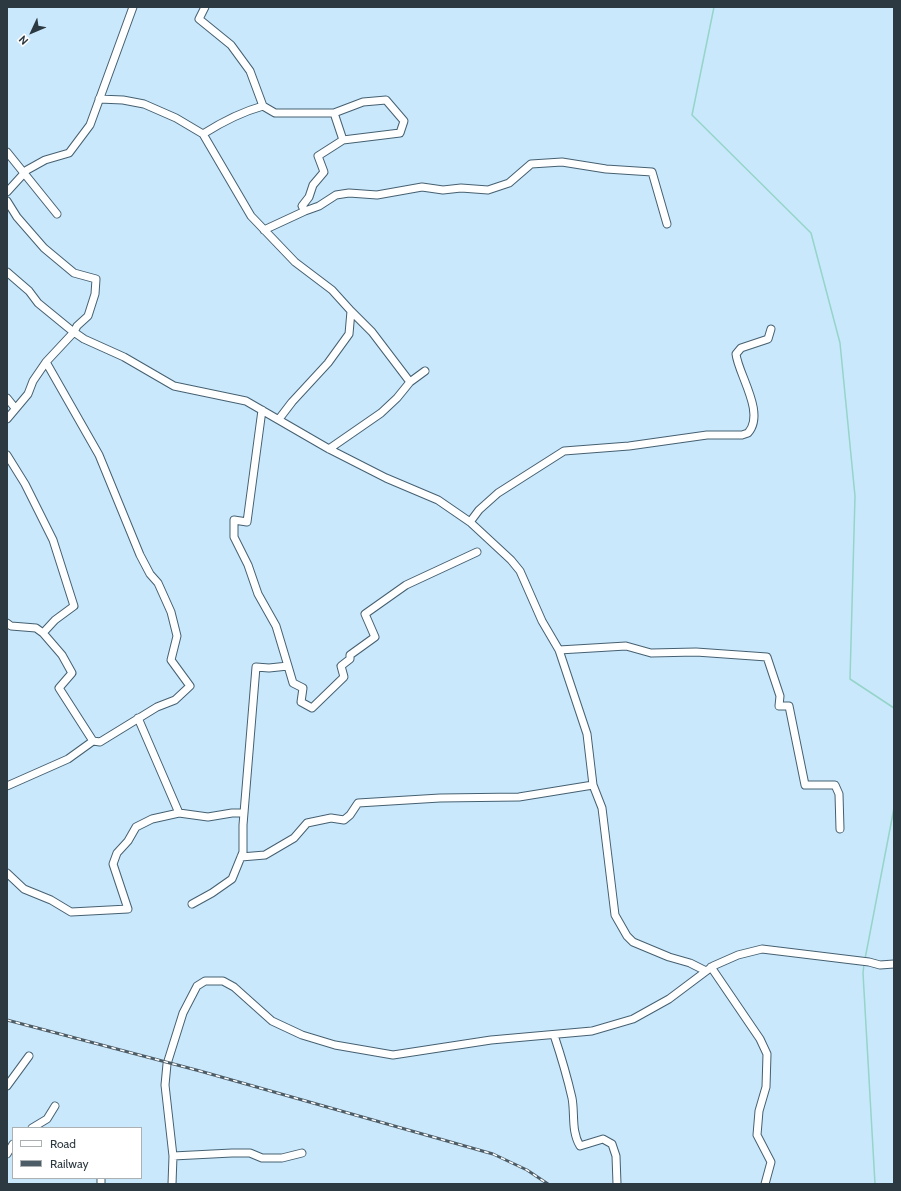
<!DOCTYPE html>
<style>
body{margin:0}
#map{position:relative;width:901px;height:1191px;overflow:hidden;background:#cae8fc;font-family:Cabin,sans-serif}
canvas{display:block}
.frame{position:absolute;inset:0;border:8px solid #2d3941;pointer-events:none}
.legend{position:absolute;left:12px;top:1127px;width:130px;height:52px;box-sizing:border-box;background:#fff;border:1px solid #abb0b3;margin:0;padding:5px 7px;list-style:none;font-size:12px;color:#2d3941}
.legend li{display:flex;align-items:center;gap:8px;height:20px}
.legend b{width:20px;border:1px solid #abb0b3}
.north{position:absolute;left:12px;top:12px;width:40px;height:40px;-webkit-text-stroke:3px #fff;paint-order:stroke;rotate:226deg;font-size:11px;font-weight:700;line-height:16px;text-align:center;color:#2d3941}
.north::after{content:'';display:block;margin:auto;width:14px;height:18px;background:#2d3941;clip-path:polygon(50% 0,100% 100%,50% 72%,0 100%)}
</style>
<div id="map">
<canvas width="901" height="1191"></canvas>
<div class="frame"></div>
<ul class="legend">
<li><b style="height:5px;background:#fff"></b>Road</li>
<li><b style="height:5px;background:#4d5d67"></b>Railway</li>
</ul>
<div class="north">N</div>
</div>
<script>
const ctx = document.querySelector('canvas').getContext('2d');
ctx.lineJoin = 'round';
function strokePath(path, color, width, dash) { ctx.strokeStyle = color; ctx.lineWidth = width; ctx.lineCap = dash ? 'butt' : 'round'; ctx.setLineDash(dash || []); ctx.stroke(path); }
strokePath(new Path2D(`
 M 714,7 L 692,115 L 811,233 L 840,343 L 855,496 L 850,679 L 894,708
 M 865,959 L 894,808
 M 864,964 L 863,973 L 875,1184`), '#95d4c8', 1.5);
const minor = new Path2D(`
 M 99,99 L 123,100 L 144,104 L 176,118 L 203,134 L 251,216 L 295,262 L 332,290 L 351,311 L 349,334 L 328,363 L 292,402 L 279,419
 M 263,106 L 275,113 L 334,113 L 343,140 L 318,156 L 324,172 L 313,185 L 309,197 L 302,206 L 305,211
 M 334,113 L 363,102 L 386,100 L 404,121 L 400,133 L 343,140
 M 203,134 C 222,122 241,112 263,106 L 250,71 L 231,45 L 199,19 L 205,7
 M 7,152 L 57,214
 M 7,192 L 27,170 L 45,160 L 69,153 L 90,125 L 133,7
 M 7,201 L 17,217 L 44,248 L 74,273 L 96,279 L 95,294 L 88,316 L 77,326 L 74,332 L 46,362 L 33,381 L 28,394 L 7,419
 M 264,230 L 305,211 L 319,206 L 336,195 L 349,193 L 377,195 L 422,187 L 443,190 L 461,188 L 488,190 L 509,183 L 531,164 L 562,162 L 606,169 L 652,172 L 667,224
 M 7,272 L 29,291 L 38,303 L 71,330 L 84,339 L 124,357 L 174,386 L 246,401 L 329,449 L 386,478 L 438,500 L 470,522 L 511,560 L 520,571 L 542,621 L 559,650 L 587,734 L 593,785 L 602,808 L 615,915 L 627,936 L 633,942 L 669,957 L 690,963 L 706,971
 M 351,311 L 372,332 L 410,382
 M 7,398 L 15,408
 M 262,410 L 247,522 L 234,520 L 234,537 L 248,565 L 258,594 L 276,626 L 288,666
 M 329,449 L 381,413 L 397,398 L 410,382 L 425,371
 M 7,455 L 25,484 L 53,540 L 74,606 L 55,620 L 43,633 L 62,655 L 72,673 L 59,688 L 93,741 L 100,742 L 157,707 L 175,700 L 190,686 L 171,660 L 177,636 L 171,612 L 158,583 L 150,574 L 140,555 L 99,455 L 46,362
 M 470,522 L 479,510 L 498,493 L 564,451 L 629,446 L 707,435 L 742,435 L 748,433 C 766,413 738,374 736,354 L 741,348 L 768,339 L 771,329
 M 7,623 L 11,626 L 36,628 L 43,633
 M 559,650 L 626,646 L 651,653 L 696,652 L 767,657 L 780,696 L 779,706 L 789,706 L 805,785 L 835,785 L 839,794 L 840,829
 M 138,718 L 179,813 L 208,817 L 232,813 L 244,813
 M 7,786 L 68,759 L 93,741
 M 241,857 L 265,855 L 294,838 L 307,823 L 331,818 L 344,820 L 350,815 L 358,803 L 440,798 L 519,797 L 593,785
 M 7,873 L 24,889 L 51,900 L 71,912 L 128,909 L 113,864 L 117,853 L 128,841 L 136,827 L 152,819 L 179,813
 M 192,904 L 212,893 L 232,879 L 243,852 L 243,825 L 256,667 L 269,668 L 288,666 L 293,683 L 303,688 L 301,702 L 312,708 L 344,677 L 341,666 L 350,659 L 350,655 L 375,637 L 365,614 L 406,585 L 477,552
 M 711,967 L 760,1039 L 767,1054 L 766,1087 L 759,1111 L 757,1135 L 771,1162 L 765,1184
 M 554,1035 C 561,1056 567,1076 572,1098 C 575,1114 571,1131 580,1146 L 603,1139 L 612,1144 L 616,1156 L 617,1184
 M 7,1086 L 29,1056
 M 32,1128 L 47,1119 L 55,1106
 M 7,1154 L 13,1144
 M 173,1156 L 232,1153 L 250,1153 L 262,1158 L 282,1158 L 302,1153
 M 101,1178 L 101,1184
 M 172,1184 L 173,1156 L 165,1085 L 167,1064 L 183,1013 L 197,986 L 205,981 L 223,981 L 234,987 L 272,1021 L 302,1035 L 335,1045 L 393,1055 L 491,1040 L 592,1031 L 633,1019 L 669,999 L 713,966 L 738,955 L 762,949 L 869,962 L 880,965 L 894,964`);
strokePath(minor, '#456071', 9);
strokePath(minor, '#fff', 7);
const rail = new Path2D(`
 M 7,1020 L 200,1071 L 493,1154 L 527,1170 L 548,1184`);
strokePath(rail, '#4d5d67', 3);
strokePath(rail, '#fff', 1.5, [4.5]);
</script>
